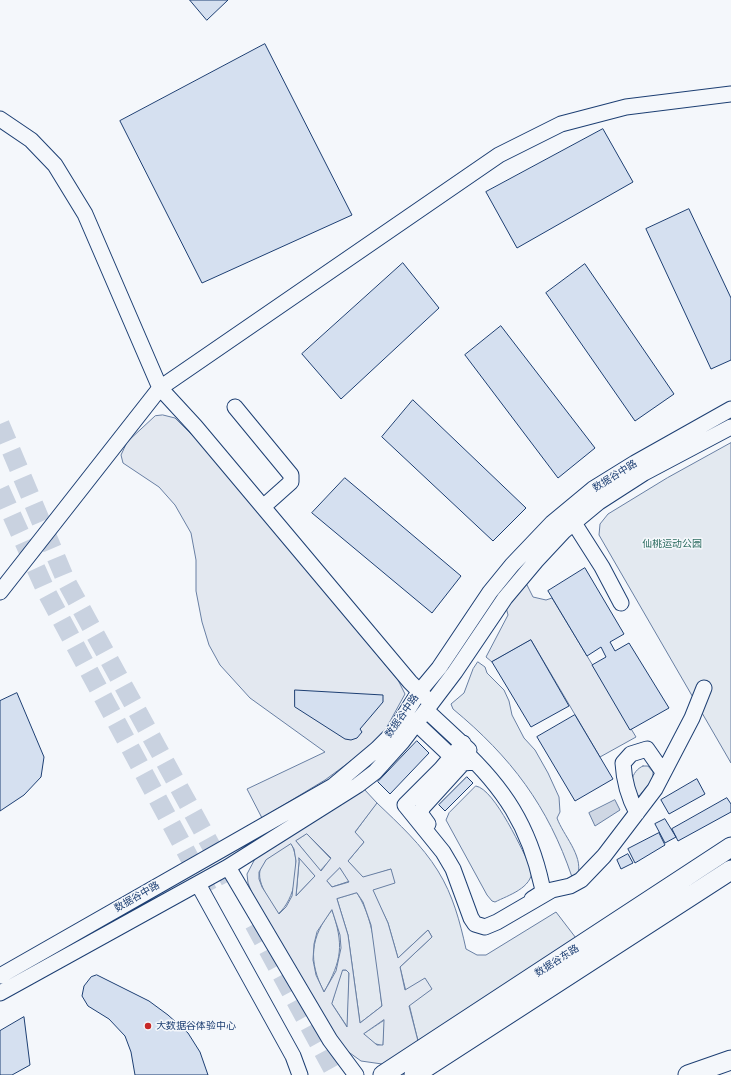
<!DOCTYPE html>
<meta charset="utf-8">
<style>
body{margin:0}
canvas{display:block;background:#f4f7fb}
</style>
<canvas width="731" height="1075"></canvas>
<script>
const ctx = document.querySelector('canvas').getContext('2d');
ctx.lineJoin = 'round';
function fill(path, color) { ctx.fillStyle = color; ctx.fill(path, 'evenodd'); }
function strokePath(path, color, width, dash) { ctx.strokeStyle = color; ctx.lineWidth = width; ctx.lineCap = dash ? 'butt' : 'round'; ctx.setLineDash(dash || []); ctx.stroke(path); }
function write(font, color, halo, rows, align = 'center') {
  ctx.font = font + ' Rubik,"Noto Sans SC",sans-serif'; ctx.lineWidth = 3; ctx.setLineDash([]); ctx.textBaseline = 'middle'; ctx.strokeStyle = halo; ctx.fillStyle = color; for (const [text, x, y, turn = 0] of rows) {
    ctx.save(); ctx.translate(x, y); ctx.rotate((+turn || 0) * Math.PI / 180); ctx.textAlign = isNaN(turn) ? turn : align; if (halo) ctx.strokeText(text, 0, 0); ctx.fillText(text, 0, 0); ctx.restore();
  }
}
const green = new Path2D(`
 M 731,443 L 731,763 L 599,535 L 600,524 L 608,514 L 667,478 Z
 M 478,662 L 485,667 L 487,673 L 504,690 L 509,701 L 512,715 L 524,738 L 535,750 L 548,773 L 559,797 L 560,812 L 557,818 C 563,835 583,855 578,874 L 572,877 C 548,806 511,757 453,709 L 451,704 L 464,693 L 473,669 Z
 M 643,766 L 648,766 L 653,772 L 653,779 L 639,796 C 627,788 631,771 643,766 Z
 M 476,786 C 495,789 523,852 532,870 C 532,888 509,895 495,902 L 492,901 L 487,895 L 446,820 L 449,813 Z
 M 377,803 C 399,824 422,845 438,871 C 453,895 460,922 466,949 L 477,955 L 486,955 L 556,912 L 579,942 L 419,1045 L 400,967 L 432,937 L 428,930 L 398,958 L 388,923 L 372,890 L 391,869 L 363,878 L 348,861 L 364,842 L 355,833 Z
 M 307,834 L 331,859 L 320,871 L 296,841 Z
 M 291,843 C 302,863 295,900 278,914 C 270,899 250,877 265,861 C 271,854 283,849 291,843 Z
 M 299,857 L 315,876 L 296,896 L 299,862 Z
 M 340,868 L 350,881 L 332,887 L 327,881 Z
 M 357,893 C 377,923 377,971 382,1006 L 360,1023 L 348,935 L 337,899 Z
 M 332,910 C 344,945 342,960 324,992 C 308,961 310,937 332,910 Z
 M 342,970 L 346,970 L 349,973 L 348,1028 L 332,1004 Z
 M 385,1020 L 383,1046 L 373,1043 L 364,1034 Z`);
fill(green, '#e3e9f0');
strokePath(green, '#687fa3', 1);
const parking = new Path2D(`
 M 163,415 L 175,418 L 205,448 L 398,680 L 405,694 L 383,734 L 363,752 L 325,780 L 262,818 L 247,789 L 325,752 L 250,698 L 220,665 L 209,645 L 202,622 L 196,591 L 196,560 L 191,533 L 175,505 L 159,487 L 123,463 L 121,455 L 127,442 L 155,416 Z
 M 526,583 L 533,597 L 546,600 L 552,598 L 636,737 L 600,757 L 531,640 L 492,662 L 486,657 L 508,615 L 506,607 Z
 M 364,789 L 377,803 L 355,832 L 364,842 L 348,861 L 363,877 L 391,869 L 395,883 L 373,890 L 388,923 L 398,958 L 428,930 L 432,937 L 400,967 L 405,990 L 425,978 L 432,989 L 409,1006 L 419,1045 L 392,1062 L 382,1064 L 361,1061 L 343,1048 L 252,893 L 248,883 L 247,874 L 257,855 ZM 307,834 L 331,858 L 321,871 L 296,841 ZM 291,844 L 294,849 L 296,861 L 292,896 L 286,907 L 279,914 L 262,887 L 259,879 L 259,872 L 266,860 ZM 299,858 L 315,876 L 296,896 L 299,862 ZM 340,868 L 349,882 L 332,887 L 327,881 ZM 357,893 L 363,902 L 371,925 L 382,1006 L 360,1023 L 348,935 L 337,899 ZM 332,910 L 340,935 L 341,948 L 336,971 L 324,992 L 316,975 L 313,960 L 314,944 L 317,932 ZM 343,970 L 346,970 L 349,973 L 347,1027 L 332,1004 ZM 384,1020 L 383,1045 L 377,1045 L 364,1034 Z`);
fill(parking, '#e3e8f0');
strokePath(parking, '#687fa3', 1);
const water = new Path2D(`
 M 615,800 L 620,810 L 595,826 L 589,813 Z`);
fill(water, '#cfd7e4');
strokePath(water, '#687fa3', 1);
const building = new Path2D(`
 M 190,0 L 228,0 L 207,20 Z
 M 265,44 L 352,215 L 202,283 L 120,121 Z
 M 603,129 L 633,182 L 517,248 L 486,192 Z
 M 689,209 L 731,298 L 731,360 L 711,369 L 646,229 Z
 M 403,263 L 439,308 L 341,399 L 302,354 Z
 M 585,264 L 674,394 L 635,421 L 546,293 Z
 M 501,326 L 595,448 L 558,478 L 465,355 Z
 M 413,400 L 526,508 L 493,541 L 382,437 Z
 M 345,478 L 461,576 L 432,613 L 312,513 Z
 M 585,568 L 624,634 L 610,642 L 615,651 L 629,643 L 669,708 L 630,730 L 592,665 L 606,657 L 601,647 L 587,656 L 548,591 Z
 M 531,640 L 569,706 L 531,727 L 492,662 Z
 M 295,690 L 383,695 L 383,702 L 360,729 L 362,732 L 357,738 L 351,740 L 345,739 L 295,707 Z
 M 17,693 L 44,757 L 41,777 L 24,795 L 0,811 L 0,701 Z
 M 575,715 L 613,779 L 575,801 L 537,737 Z
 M 417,741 L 429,753 L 390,794 L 378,782 Z
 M 467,777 L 473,783 L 445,811 L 439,805 Z
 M 697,779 L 705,794 L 669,814 L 661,800 Z
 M 727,798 L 731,804 L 731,812 L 678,841 L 672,829 Z
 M 665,819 L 676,837 L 665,843 L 655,824 Z
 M 659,833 L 665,845 L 635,863 L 628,849 Z
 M 628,854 L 633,863 L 621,869 L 617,860 Z
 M 97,975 L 149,1001 L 168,1015 L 188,1033 L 200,1052 L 208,1075 L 135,1075 L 131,1052 L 125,1036 L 109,1019 L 88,1006 L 82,996 L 84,986 L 91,977 Z
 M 24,1017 L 30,1065 L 12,1075 L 0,1075 L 0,1031 Z`);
fill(building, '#d5e0f0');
strokePath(building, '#1d3f73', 1);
strokePath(new Path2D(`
 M 0,424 L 66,581 L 233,886
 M 0,489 L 47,593 L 211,898
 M 254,924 L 336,1075`), '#c9d2e0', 19, [19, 10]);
const minor = new Path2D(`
 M 0,119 L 31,140 L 55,165 L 85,214 L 160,388 L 195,426 L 410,682 L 427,699
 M 235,407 L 291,475 L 291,482 L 263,507
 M 574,523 L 602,567 L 621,603
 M 0,592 L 160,388 L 499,155 L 561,124 L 626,107 L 731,94
 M 426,710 L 469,750
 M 416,723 L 452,757
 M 463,743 L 441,769 L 405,805 L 443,852 L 453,869 L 471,918 L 475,924 L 485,927 L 497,922 L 552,890 L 570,886 L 581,880 L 604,856 L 655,789 L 692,718 L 704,688
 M 460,747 C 504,788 529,826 542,886 L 543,892 L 532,899
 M 637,813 C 628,796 624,782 623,763 L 631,754 L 647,749 L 663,772
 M 428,824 L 420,813 L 423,807 L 463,763 L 475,762
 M 228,867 L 330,1040 L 356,1075
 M 198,884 L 293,1056 L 300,1075
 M 0,976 L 333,786 L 377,749 L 393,733 L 419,692 L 439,668 L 490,592 L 512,565 L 552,523 L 593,489 L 635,463 L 731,409
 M 0,993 L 228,867 L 358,785 L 375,772 L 402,742 L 455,672 L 505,598 L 536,561 L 564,531 L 599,502 L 644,473 L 731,427`);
const major = new Path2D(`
 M 383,1075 L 731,847
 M 414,1075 L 731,870
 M 688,1075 L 731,1060`);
strokePath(minor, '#1d3f73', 17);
strokePath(major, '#1d3f73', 21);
strokePath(minor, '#f4f7fb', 15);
strokePath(major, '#f4f7fb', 19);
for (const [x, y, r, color] of [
 [148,1026,4,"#c62828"]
]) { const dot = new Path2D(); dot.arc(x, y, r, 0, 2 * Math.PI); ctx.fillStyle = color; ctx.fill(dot); strokePath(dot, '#f4f7fb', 1.5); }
write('10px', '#1d3f73', '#f4f7fb', [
 ["数据谷中路",615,476,-32],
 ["数据谷中路",402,716,-55],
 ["数据谷中路",137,897,-30],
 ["数据谷东路",557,961,-33]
]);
write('10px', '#2c6c60', '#f4f7fb', [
 ["仙桃运动公园",672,544]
]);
write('10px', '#1d3f73', '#f4f7fb', [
 ["大数据谷体验中心",156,1026]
], 'left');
</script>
